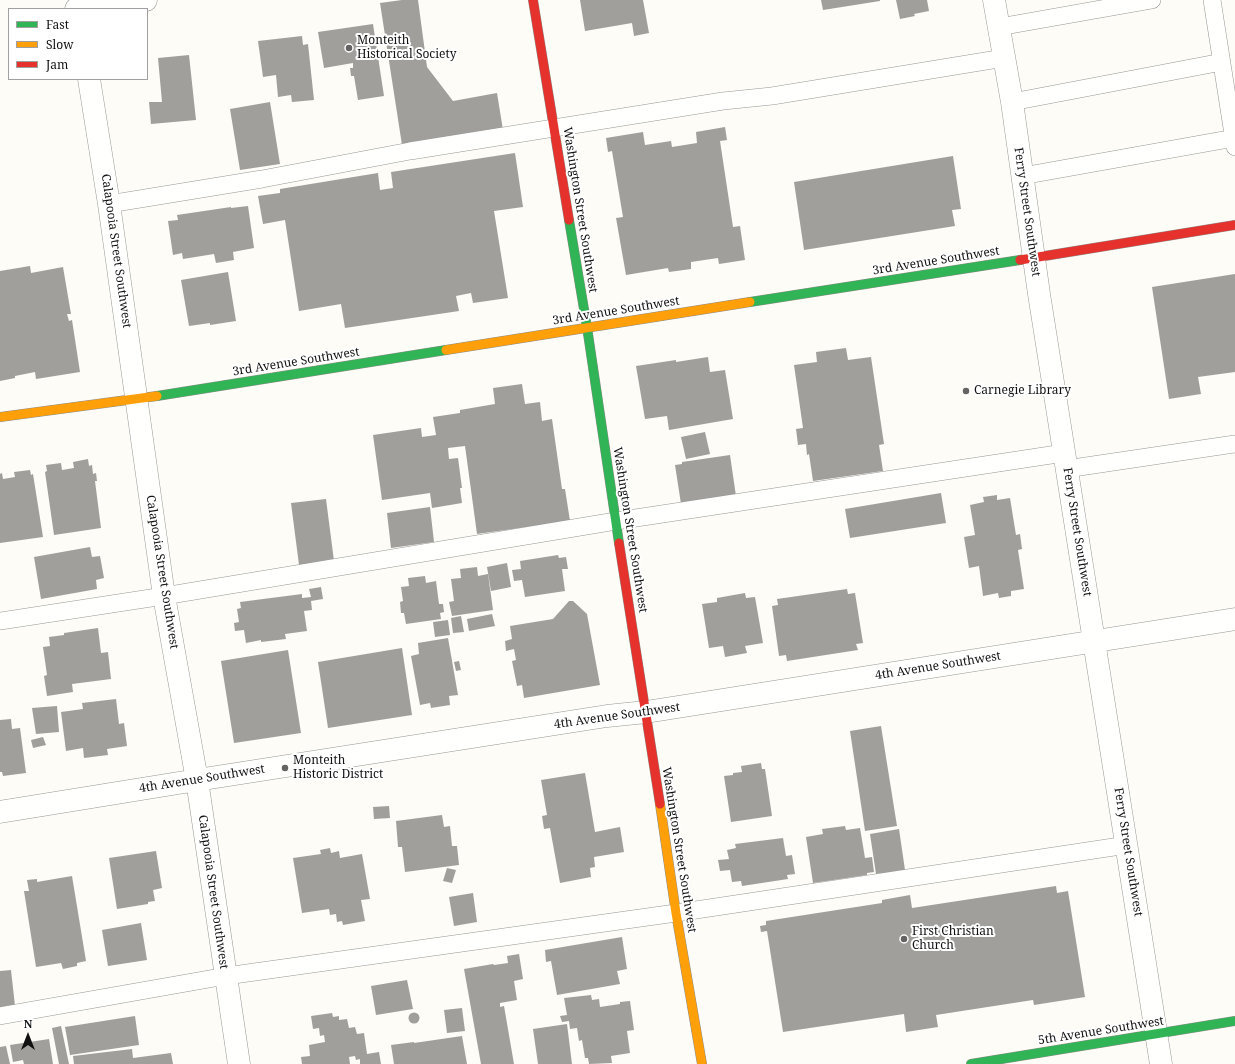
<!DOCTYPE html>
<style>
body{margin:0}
#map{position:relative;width:1235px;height:1064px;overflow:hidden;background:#fdfcf7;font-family:"Noto Serif",serif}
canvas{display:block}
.legend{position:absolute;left:8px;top:8px;width:140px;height:72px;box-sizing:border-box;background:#fff;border:1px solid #a0a0a0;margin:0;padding:5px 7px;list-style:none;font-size:12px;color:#111}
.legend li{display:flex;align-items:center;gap:8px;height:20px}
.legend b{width:20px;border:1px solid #a0a0a0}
.north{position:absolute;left:8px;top:1016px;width:40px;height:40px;-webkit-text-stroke:3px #fff;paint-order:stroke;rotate:0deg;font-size:11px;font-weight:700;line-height:16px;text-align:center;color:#111}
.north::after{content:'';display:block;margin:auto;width:14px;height:18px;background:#111;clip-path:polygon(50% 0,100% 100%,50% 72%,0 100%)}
</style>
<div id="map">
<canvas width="1235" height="1064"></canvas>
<ul class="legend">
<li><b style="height:5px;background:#30b455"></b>Fast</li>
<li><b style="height:5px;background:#ff9f0a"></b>Slow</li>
<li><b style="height:5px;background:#e5322d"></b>Jam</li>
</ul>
<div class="north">N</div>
</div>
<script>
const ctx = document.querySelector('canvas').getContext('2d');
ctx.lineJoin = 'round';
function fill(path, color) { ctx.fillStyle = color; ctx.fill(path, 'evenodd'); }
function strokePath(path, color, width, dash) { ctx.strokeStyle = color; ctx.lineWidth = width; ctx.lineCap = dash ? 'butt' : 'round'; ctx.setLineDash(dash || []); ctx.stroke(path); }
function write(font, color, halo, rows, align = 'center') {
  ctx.font = font + ' "Noto Serif",serif'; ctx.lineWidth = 4; ctx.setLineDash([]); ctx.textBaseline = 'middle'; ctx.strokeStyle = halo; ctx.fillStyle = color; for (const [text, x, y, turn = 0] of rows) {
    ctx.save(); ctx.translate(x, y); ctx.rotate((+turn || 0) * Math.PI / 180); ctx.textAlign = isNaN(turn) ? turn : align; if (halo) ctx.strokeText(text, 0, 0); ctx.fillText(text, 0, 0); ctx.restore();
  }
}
fill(new Path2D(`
 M 402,0 L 418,0 L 427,67 L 453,101 L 497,93 L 503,130 L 402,145 L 380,3 Z
 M 580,0 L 643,0 L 649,33 L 634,36 L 632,23 L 585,31 Z
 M 821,0 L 880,0 L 880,1 L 823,10 Z
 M 896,0 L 927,0 L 929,11 L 914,14 L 915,16 L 900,19 Z
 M 373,24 L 384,96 L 358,100 L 354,76 L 351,76 L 350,68 L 353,68 L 353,63 L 324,68 L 318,32 Z
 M 302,36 L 303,45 L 308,44 L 314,100 L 292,102 L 291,95 L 278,97 L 276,75 L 263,77 L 258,41 Z
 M 189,55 L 196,120 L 151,124 L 149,102 L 162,102 L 158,58 Z
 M 270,102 L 280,164 L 240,170 L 230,109 Z
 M 725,127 L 727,140 L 720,141 L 733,227 L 740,226 L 745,260 L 719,264 L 718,258 L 691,262 L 691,269 L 669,272 L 668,268 L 626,275 L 616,218 L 623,217 L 612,151 L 608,152 L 606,138 L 643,132 L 645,145 L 671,141 L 672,147 L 697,143 L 696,132 Z
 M 515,153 L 523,207 L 494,211 L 508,298 L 473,303 L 471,293 L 456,296 L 459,311 L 345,328 L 341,304 L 299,311 L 285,220 L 263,224 L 258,196 L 280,193 L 280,189 L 378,173 L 380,190 L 393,188 L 391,172 Z
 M 953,156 L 961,209 L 952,210 L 955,226 L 804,250 L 794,182 Z
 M 248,206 L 254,248 L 233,252 L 234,260 L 216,263 L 214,254 L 183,259 L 182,253 L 173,255 L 168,221 L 178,220 L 177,215 L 231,207 L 231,208 Z
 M 30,266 L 31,273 L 63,267 L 71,314 L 67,314 L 69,321 L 72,320 L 80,372 L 36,379 L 35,372 L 15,376 L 15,378 L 0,381 L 0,271 Z
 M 228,272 L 236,321 L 210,325 L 210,323 L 189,326 L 181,280 Z
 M 1235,274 L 1235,372 L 1198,377 L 1201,394 L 1169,399 L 1152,287 Z
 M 846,348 L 848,360 L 871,357 L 884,444 L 879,445 L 883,471 L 813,481 L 809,454 L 807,455 L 806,444 L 798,445 L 796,429 L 803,428 L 794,365 L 817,362 L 816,352 Z
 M 708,357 L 710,372 L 725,370 L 733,419 L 669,430 L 667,416 L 645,419 L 636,366 L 676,360 L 676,362 Z
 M 522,384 L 525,404 L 540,402 L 542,421 L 552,419 L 562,489 L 565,489 L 570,521 L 477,534 L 465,446 L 448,448 L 449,459 L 458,458 L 462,488 L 460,488 L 462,503 L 432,508 L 430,493 L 382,500 L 373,435 L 421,428 L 422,437 L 436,435 L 433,417 L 460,413 L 460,410 L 495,404 L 493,388 Z
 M 705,432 L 710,454 L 686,459 L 681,437 Z
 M 730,455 L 736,496 L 681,504 L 675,465 L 682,464 L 682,462 Z
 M 88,459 L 89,466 L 92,465 L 93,474 L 96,473 L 97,481 L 95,481 L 101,528 L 54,535 L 45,472 L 47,471 L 46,465 L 61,463 L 62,470 L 74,468 L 73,462 Z
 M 30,470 L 31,475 L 33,474 L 43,537 L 0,543 L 0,474 L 2,473 L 3,479 L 15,477 L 14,472 Z
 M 941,493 L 946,523 L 850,538 L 845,509 Z
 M 997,495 L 997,500 L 1010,498 L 1016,535 L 1020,534 L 1022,549 L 1018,550 L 1024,589 L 1011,591 L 1011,596 L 999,598 L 998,593 L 983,596 L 979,566 L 969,568 L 964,537 L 975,535 L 970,505 L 984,502 L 983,497 Z
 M 326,499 L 334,561 L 299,565 L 291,503 Z
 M 430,507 L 434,542 L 391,548 L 387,513 Z
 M 90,547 L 92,557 L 100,556 L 104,578 L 96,580 L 97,589 L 41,599 L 34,557 Z
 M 558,555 L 559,558 L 566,557 L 568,569 L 562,569 L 565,591 L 525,597 L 522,580 L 514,581 L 512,570 L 521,569 L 520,561 Z
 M 507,563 L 511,587 L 491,591 L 487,567 Z
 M 477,567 L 478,576 L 488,574 L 493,610 L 452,616 L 449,602 L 454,601 L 451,579 L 461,578 L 460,569 Z
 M 425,576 L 426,583 L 436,581 L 439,604 L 443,604 L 444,612 L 440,613 L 441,619 L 406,624 L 404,613 L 401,613 L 400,602 L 403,601 L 401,587 L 409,586 L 408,578 Z
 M 321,587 L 323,599 L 311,601 L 312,610 L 304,611 L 307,631 L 285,634 L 286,639 L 261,642 L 261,640 L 246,643 L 244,630 L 235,631 L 234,623 L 239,622 L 237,609 L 241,608 L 240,602 L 302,594 L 302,598 L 311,597 L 309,589 Z
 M 847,589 L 848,594 L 855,593 L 863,643 L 856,644 L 858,650 L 787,661 L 786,655 L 779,656 L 772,606 L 778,605 L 777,599 Z
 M 745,593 L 746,598 L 755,597 L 763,643 L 745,646 L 747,653 L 725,657 L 723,646 L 709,648 L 702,604 L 717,602 L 717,598 Z
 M 569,601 L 573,601 L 587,614 L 600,685 L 524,698 L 522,685 L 517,686 L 512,661 L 516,660 L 514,649 L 506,651 L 505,641 L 512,639 L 510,626 L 553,619 Z
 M 492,614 L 495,626 L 469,631 L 467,619 Z
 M 461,616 L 464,632 L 453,633 L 451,618 Z
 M 448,620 L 450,635 L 435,637 L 433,622 Z
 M 98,628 L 101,653 L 108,652 L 111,679 L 72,684 L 73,692 L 47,696 L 44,676 L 47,675 L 43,647 L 50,646 L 49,637 L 64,635 L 64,633 Z
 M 448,638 L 458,695 L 449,696 L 450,705 L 431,708 L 430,703 L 420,705 L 411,656 L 419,654 L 418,643 Z
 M 402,648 L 412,715 L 328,728 L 318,662 Z
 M 288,650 L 301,733 L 234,743 L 221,661 Z
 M 459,661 L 461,670 L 456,671 L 454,662 Z
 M 116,699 L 119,724 L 124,723 L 127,746 L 107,749 L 108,755 L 84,758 L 83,748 L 66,751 L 61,712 L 83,709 L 82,703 Z
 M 57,706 L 59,732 L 36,734 L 32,708 Z
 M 11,719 L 12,729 L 20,728 L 26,773 L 3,776 L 2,772 L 0,772 L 0,720 Z
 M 881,726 L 897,826 L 865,831 L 850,731 Z
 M 43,737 L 46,745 L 33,748 L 31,740 Z
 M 761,763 L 762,769 L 765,769 L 772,816 L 731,822 L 724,776 L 733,775 L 733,773 L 742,772 L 741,766 Z
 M 585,773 L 595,832 L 620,827 L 624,852 L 594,857 L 595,867 L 590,868 L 591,877 L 560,883 L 550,828 L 544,829 L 542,816 L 547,815 L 541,780 Z
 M 389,806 L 390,818 L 374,819 L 373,807 Z
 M 442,815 L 444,827 L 450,826 L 452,846 L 457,846 L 459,865 L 405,872 L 402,847 L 398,847 L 396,821 Z
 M 845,826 L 846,830 L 860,828 L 865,858 L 872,857 L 874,872 L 867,873 L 867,875 L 813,883 L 806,837 L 823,834 L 822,829 Z
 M 899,829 L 905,870 L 876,874 L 870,834 Z
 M 783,838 L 786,856 L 792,855 L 795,874 L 787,875 L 788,879 L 742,886 L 741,881 L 732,882 L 730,870 L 720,871 L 718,860 L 729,859 L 727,850 L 736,848 L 735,844 Z
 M 330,848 L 331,853 L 339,851 L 340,858 L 362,854 L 370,899 L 361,900 L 365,921 L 343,925 L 342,921 L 337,922 L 336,914 L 330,915 L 329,909 L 302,913 L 293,858 L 321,854 L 320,850 Z
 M 156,851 L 162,888 L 153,890 L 155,901 L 148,902 L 148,904 L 117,909 L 109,858 Z
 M 447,868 L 456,870 L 452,883 L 443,881 Z
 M 72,876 L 86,961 L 77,963 L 77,966 L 63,969 L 61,963 L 36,967 L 24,891 L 29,891 L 27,880 L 37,879 L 37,882 Z
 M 1056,886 L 1057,893 L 1068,891 L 1085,997 L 1034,1005 L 1033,1000 L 936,1015 L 938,1027 L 906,1032 L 904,1014 L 783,1032 L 767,931 L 761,932 L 760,926 L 766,925 L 766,921 L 882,903 L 882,900 L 910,895 L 912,908 Z
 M 473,893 L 477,922 L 454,926 L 449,897 Z
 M 141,923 L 147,960 L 108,966 L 102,930 Z
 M 622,937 L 627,969 L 617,971 L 620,984 L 557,995 L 551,961 L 546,962 L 545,950 Z
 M 519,954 L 523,979 L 514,981 L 517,1000 L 500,1003 L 500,1007 L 504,1006 L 514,1064 L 481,1064 L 464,969 L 493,964 L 494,965 L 508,963 L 507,956 Z
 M 11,970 L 15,1006 L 0,1008 L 0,971 Z
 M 407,980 L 413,1009 L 376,1015 L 371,986 Z
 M 591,995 L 592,1000 L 599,999 L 600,1007 L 620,1004 L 620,1002 L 630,1001 L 634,1030 L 627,1031 L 630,1053 L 611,1056 L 612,1063 L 589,1064 L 588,1058 L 585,1058 L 582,1040 L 579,1041 L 577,1028 L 570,1029 L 569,1021 L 562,1022 L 560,1016 L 567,1015 L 564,998 Z
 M 462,1008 L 465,1031 L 447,1033 L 444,1010 Z
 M408.5 1018a5.5 5.5 0 1 1 11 0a5.5 5.5 0 1 1-11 0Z
 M 332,1013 L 333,1017 L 339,1016 L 339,1020 L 347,1019 L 349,1028 L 355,1027 L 357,1034 L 364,1033 L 367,1054 L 379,1052 L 381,1064 L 360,1064 L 360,1059 L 356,1060 L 355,1056 L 349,1057 L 350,1064 L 302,1064 L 301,1057 L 310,1056 L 309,1045 L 325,1042 L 324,1035 L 320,1036 L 319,1028 L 313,1029 L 311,1016 Z
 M 135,1016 L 139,1045 L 70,1055 L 65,1027 Z
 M 567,1024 L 572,1064 L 538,1064 L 533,1029 Z
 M 61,1026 L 69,1064 L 59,1064 L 52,1028 Z
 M 462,1036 L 467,1064 L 394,1064 L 391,1045 L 414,1042 L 414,1043 Z
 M 49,1039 L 53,1064 L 24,1064 L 23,1060 L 13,1062 L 10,1045 Z
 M 6,1046 L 10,1064 L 0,1064 L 0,1047 Z
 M 132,1049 L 133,1058 L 171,1053 L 173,1064 L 74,1064 L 73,1056 Z`), '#a19f9c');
const lane = new Path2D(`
 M 1212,0 L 1235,147
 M 999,27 L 1152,0
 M 1012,102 L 1222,62
 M 1022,176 L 1234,138
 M 109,204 L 262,179 L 410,151 L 723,101 L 772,96 L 1004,58
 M 1066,469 L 1235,444
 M 0,621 L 164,596 L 616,521 L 1064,453
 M 0,1016 L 226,976 L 676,913 L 1127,845`);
const street = new Path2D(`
 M 994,0 L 1012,102 L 1039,294 L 1161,1064
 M 76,9 L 111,5 L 146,0
 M 89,79 L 109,204 L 164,596 L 197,780 L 239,1064
 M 0,812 L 197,780 L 607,716 L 646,712 L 1235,619`);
const fast = new Path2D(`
 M 569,220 L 587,327 L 619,543
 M 750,302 L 1020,260
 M 157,396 L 446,350
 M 971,1064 L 1235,1021`);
const slow = new Path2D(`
 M 446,350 L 750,302
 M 0,417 L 157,396
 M 660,804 L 676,913 L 702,1064`);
const jam = new Path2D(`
 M 533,0 L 569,220
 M 1020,260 L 1235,225
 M 619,543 L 660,804`);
strokePath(lane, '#979795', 18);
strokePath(street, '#979795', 23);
strokePath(fast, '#8e8d8b', 10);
strokePath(slow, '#8e8d8b', 10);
strokePath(jam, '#8e8d8b', 10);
strokePath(lane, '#fffffe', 17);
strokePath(street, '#fffffe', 22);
strokePath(fast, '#30b455', 9);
strokePath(slow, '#ff9f0a', 9);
strokePath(jam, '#e5322d', 9);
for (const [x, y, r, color] of [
 [349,48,4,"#646362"],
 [966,391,4,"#646362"],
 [285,768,4,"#646362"],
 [904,939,4,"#646362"]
]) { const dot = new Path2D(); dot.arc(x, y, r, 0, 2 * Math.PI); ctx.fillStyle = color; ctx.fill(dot); strokePath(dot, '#fff', 1.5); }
write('12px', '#111', '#fff', [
 ["Monteith",357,41],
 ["Historical Society",357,55],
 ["Carnegie Library",974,391],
 ["Monteith",293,761],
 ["Historic District",293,775],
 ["First Christian",912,932],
 ["Church",912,946]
], 'left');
write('12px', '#111', '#fff', [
 ["Washington Street Southwest",580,210,81],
 ["Ferry Street Southwest",1027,212,82],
 ["Calapooia Street Southwest",116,251,82],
 ["3rd Avenue Southwest",936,261,-9],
 ["3rd Avenue Southwest",616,311,-9],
 ["3rd Avenue Southwest",296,362,-9],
 ["Washington Street Southwest",630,530,81],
 ["Ferry Street Southwest",1077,532,81],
 ["Calapooia Street Southwest",162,572,81],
 ["4th Avenue Southwest",938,666,-9],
 ["4th Avenue Southwest",617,716,-8],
 ["4th Avenue Southwest",202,779,-9],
 ["Washington Street Southwest",679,850,81],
 ["Ferry Street Southwest",1128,852,81],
 ["Calapooia Street Southwest",213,892,82],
 ["5th Avenue Southwest",1101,1031,-9]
]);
</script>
